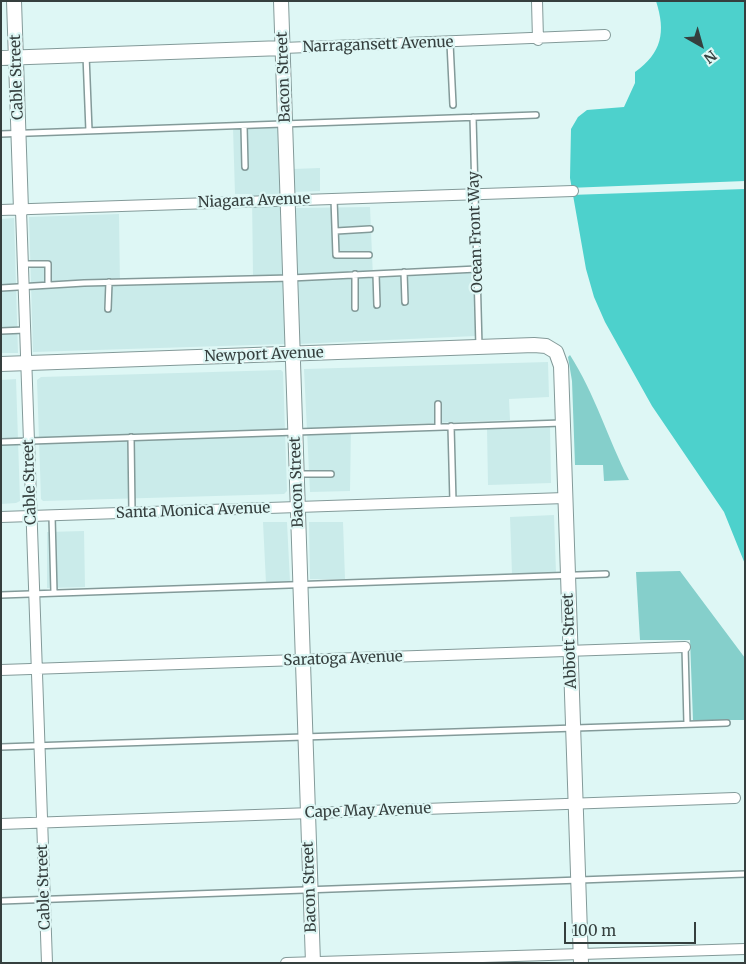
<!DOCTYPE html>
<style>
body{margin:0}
#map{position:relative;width:746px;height:964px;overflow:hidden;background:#def7f5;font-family:Merriweather,serif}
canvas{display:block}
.frame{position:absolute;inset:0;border:2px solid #353f3e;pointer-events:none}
.north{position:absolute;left:676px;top:20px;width:50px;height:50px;-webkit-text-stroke:4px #def7f5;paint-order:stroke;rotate:142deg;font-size:14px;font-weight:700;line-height:20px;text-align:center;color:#353f3e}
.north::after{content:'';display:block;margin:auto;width:18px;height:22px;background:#353f3e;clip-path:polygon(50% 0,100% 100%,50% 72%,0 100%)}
.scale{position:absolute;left:564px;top:922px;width:132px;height:22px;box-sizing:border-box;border:2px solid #353f3e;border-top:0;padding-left:6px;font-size:15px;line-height:18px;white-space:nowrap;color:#353f3e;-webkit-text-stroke:4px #def7f5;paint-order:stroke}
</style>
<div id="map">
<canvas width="746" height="964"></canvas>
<div class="frame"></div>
<div class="north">N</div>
<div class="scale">100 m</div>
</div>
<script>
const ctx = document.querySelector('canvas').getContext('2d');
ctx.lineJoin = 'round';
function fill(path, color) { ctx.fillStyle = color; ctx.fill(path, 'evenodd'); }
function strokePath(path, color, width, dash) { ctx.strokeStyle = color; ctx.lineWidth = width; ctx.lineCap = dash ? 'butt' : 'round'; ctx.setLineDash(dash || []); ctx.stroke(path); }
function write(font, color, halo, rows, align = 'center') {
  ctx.font = font + ' Merriweather,serif'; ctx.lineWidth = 4.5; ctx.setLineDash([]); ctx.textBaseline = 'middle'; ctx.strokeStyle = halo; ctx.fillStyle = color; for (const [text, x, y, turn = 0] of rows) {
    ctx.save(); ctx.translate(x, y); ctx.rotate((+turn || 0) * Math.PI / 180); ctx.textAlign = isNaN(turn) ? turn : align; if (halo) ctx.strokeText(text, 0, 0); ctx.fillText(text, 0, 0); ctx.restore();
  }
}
fill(new Path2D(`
 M 279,127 L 283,275 L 253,276 L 252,194 L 235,194 L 233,128 Z
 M 320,168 L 320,191 L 293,192 L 293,169 Z
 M 370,207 L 373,278 L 474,273 L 476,336 L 298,344 L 294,208 Z
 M 119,214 L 120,286 L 283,282 L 285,344 L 33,352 L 29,217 Z
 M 14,218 L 18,353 L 1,353 L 1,219 Z
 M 548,362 L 549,397 L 509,399 L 510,420 L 351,426 L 350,491 L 310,492 L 304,369 Z
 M 281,370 L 283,372 L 287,491 L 284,494 L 43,501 L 41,499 L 37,380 L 41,377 Z
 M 16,379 L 20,501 L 16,503 L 1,504 L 1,380 Z
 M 550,427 L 551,483 L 488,485 L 487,428 Z
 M 554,515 L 556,573 L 512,574 L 510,517 Z
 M 263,522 L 287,522 L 290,582 L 266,583 Z
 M 309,522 L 343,522 L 345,579 L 310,579 Z
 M 84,531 L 85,587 L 47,588 L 47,532 Z`), '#caebea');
fill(new Path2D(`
 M 570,355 C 595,394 608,439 629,480 L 604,481 L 603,465 L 575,465 L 572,381 L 568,357 Z
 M 680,571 L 745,658 L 745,720 L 693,720 L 690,640 L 640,640 L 636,572 Z`), '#85cfcb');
fill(new Path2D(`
 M 656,1 L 745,1 L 745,564 L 724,512 L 652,406 L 605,322 L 594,297 L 586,269 L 570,178 L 571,129 L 578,117 L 587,110 L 624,107 L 635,83 L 635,72 C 662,53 666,32 656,1 Z`), '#4dd1cc');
fill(new Path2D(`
 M 745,181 L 745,189 L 570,195 L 568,188 Z`), '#def7f5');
const lane = new Path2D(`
 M 450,43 L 453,105
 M 86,55 L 89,131
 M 473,117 L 479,347
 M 244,126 L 245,167
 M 1,134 L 536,115
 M 334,199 L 336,255 L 369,255
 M 336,231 L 370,229
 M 23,264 L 48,264 L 48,285
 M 404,272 L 405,302
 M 355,274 L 355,308
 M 376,274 L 377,305
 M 1,288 L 84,283 L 291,278 L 477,269
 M 108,309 L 109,282
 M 1,331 L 25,330
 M 438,404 L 438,426
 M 451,426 L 453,502
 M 131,437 L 132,512
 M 1,442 L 562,423
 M 297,474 L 331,474
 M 52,516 L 54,593
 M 1,595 L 606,574
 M 685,647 L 687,724
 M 1,747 L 727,723
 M 1,901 L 745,874`);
const street = new Path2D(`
 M 537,1 L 538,40
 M 283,48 L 605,35
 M 1,210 L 573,191
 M 21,210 L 47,963
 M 1,517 L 565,498
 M 1,670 L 685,647
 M 1,824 L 735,798
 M 286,963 L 745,949`);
const secondary = new Path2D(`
 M 14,1 L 21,210
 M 281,1 L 313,963
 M 1,58 L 283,48
 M 1,364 L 534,345 L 546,346 L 556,352 L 561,366 L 581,963`);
strokePath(lane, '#839a99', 8);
strokePath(street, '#839a99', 12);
strokePath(secondary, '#839a99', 16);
strokePath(lane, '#fff', 5);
strokePath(street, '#fff', 10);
strokePath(secondary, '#fff', 14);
write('15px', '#353f3e', '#def7f5', [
 ["Narragansett Avenue",378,45,-2],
 ["Cable Street",17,77,-92],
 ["Bacon Street",284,77,-92],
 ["Niagara Avenue",254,201,-2],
 ["Ocean Front Way",476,232,-92],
 ["Newport Avenue",264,355,-2],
 ["Cable Street",30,482,-92],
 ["Bacon Street",297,482,-92],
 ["Santa Monica Avenue",193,511,-2],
 ["Abbott Street",570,641,-92],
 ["Saratoga Avenue",343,659,-2],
 ["Cape May Avenue",368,811,-2],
 ["Cable Street",44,887,-92],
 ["Bacon Street",310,887,-92]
]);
</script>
